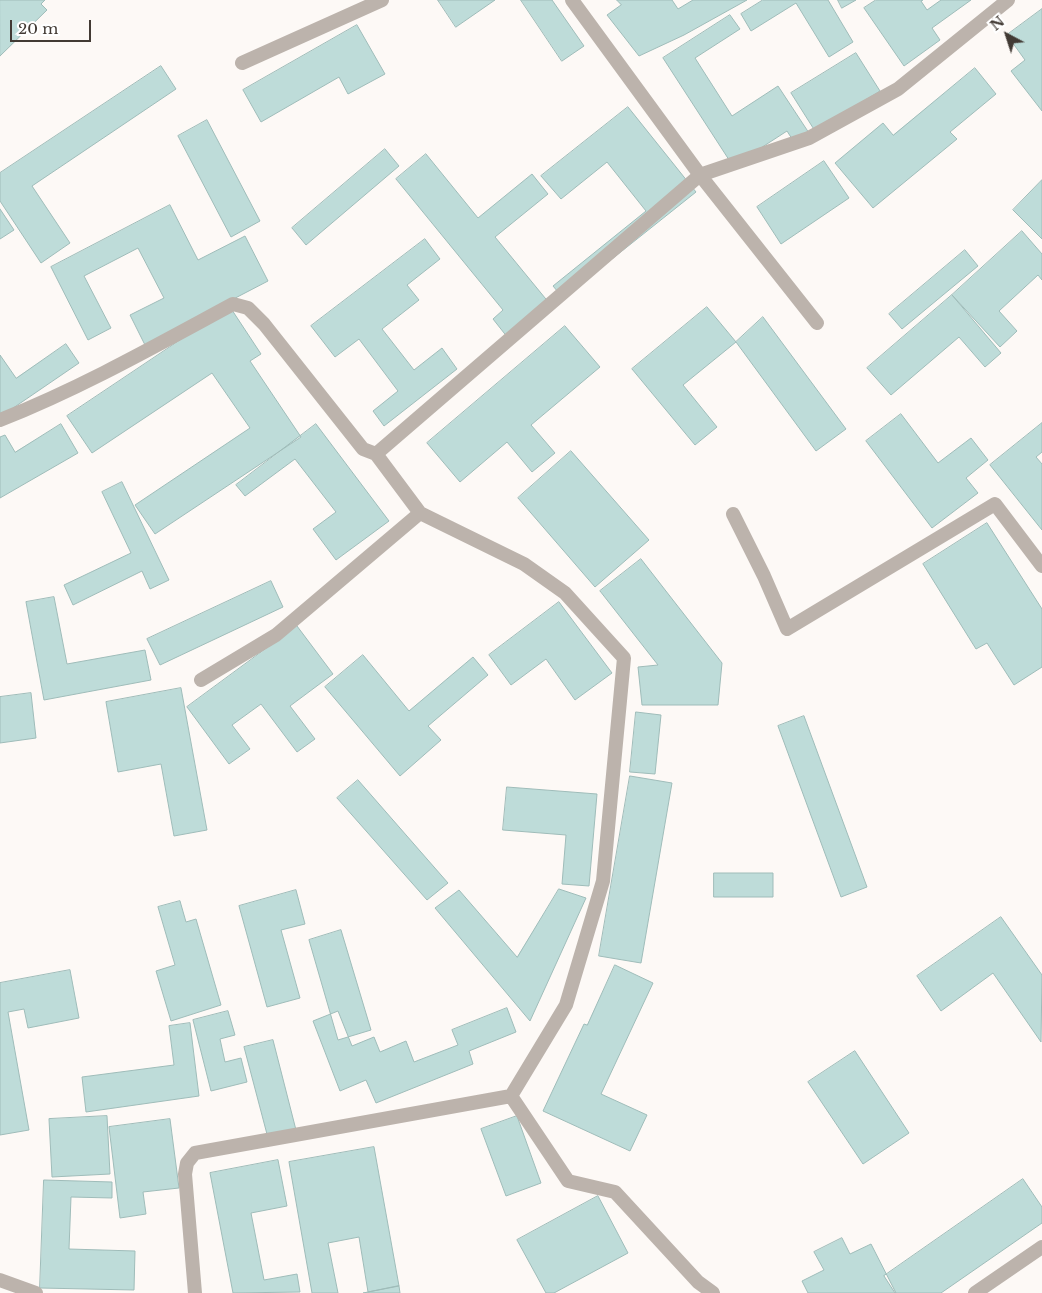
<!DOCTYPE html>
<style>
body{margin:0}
#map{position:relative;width:1042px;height:1293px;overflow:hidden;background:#fdf9f6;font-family:"Libre Baskerville",serif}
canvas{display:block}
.north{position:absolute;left:982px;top:10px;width:50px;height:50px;-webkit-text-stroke:4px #fff;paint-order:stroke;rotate:320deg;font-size:14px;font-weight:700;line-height:20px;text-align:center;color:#423a34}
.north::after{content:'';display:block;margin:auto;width:18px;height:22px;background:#423a34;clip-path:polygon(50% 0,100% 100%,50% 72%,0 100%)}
.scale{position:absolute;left:10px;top:20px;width:81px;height:22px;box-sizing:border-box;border:2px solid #423a34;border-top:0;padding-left:6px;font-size:15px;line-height:18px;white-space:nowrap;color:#423a34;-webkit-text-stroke:4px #fff;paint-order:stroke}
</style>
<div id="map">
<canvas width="1042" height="1293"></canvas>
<div class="north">N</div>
<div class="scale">20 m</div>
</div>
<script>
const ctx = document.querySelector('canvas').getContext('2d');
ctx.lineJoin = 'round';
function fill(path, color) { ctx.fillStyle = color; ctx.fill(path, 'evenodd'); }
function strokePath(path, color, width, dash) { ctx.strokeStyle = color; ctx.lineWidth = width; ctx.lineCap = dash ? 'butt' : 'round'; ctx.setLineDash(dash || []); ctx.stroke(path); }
const building = new Path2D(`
 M 0,0 L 45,0 L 41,4 L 47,10 L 0,56 Z
 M 438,0 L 495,0 L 456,27 Z
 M 521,0 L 552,0 L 584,46 L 562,61 Z
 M 617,0 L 672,0 L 678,9 L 693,0 L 747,0 L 684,35 L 639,56 L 607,15 L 621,5 Z
 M 763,0 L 828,0 L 853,42 L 829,57 L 796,3 L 751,31 L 741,14 Z
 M 838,0 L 856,0 L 842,8 Z
 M 876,0 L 923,0 L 921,1 L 927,10 L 941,0 L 971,0 L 932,28 L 940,40 L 904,66 L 864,8 Z
 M 1042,9 L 1042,111 L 1011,71 L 1025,60 L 1007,35 Z
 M 730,15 L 740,29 L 695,58 L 732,116 L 778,86 L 809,133 L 794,142 L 787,131 L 733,166 L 663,58 Z
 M 357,25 L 385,74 L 348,94 L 339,77 L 261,122 L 243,90 Z
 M 856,53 L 880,91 L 815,131 L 791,93 Z
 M 161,66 L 176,89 L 32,186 L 70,243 L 41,263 L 0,201 L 0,173 Z
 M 975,68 L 996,94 L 950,132 L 957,139 L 873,208 L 835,163 L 883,123 L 893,135 Z
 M 628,107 L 696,192 L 563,298 L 553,286 L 646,211 L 607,162 L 561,199 L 541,176 Z
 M 207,120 L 260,221 L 231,237 L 178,136 Z
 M 385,149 L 399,166 L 306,245 L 292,228 Z
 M 426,154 L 478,218 L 532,174 L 548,194 L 495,237 L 550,304 L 508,338 L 493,319 L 503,310 L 396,179 Z
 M 824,161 L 849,198 L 781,244 L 757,207 Z
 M 1042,180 L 1042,239 L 1013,210 Z
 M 170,205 L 198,260 L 245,236 L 268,281 L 145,345 L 130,315 L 164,298 L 138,248 L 84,276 L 111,328 L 88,340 L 51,267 Z
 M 0,209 L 14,230 L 0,239 Z
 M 1022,231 L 1042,254 L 1042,280 L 1038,275 L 999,311 L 1017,331 L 1000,347 L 952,295 Z
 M 425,239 L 440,259 L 407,285 L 419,300 L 382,329 L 414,370 L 442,348 L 457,369 L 384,426 L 373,411 L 398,391 L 359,339 L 335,357 L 311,326 Z
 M 965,250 L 978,266 L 902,329 L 889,314 Z
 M 952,295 L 1001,353 L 985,367 L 959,337 L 891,395 L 867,368 Z
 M 230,307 L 261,354 L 250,361 L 301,437 L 155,534 L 135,505 L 250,428 L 212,373 L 92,453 L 67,416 Z
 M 707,307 L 736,342 L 683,385 L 717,427 L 695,445 L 632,369 Z
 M 763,317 L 846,429 L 816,451 L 736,342 Z
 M 565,326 L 600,367 L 531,425 L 555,453 L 532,472 L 507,442 L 460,482 L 427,443 Z
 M 66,344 L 79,363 L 0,417 L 0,355 L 16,378 Z
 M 901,414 L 938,463 L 971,438 L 988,460 L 966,478 L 978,493 L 932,528 L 866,441 Z
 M 1042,423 L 1042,452 L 1036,457 L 1042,464 L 1042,530 L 990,465 Z
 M 61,424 L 78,453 L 0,498 L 0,437 L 5,435 L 15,452 Z
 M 316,424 L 389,521 L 336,560 L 313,529 L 336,512 L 295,459 L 245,496 L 236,485 Z
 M 571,451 L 649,540 L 595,587 L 518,498 Z
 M 122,482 L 169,580 L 150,589 L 142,571 L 73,605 L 64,585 L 131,553 L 102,492 Z
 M 987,523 L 1042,609 L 1042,667 L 1014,685 L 987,643 L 976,649 L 923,564 Z
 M 641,559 L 722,663 L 718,705 L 642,705 L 638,667 L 658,665 L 600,591 Z
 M 271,581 L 283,607 L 160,665 L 147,639 Z
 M 54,597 L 67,664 L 145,650 L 151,680 L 44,700 L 26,602 Z
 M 559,602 L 612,673 L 575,700 L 546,659 L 511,685 L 489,655 Z
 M 297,626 L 333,674 L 290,706 L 315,739 L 297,752 L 261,704 L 232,725 L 250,749 L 229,764 L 187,707 Z
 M 363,655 L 409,711 L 473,657 L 488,675 L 428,726 L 441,740 L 400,776 L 325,687 Z
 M 181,688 L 207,830 L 174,836 L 161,764 L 118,772 L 106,702 Z
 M 31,693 L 36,738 L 0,743 L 0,697 Z
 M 636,712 L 661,715 L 655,774 L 630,772 Z
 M 804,716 L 867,887 L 841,897 L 778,726 Z
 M 630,776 L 672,783 L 641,963 L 599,956 Z
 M 358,780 L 448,883 L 427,900 L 337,798 Z
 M 507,787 L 597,794 L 589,886 L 562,884 L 566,835 L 503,830 Z
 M 714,873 L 773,873 L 773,897 L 714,897 Z
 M 559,889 L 586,898 L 530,1021 L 435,908 L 459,890 L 517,957 Z
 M 296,890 L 305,924 L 281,930 L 300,998 L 267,1007 L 239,906 Z
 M 180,901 L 186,922 L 196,919 L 221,1005 L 171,1021 L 156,971 L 175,965 L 158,907 Z
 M 1001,917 L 1042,975 L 1041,1042 L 993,973 L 941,1011 L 917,976 Z
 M 341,930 L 371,1030 L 338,1040 L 309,940 Z
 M 615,965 L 653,983 L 601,1094 L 647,1115 L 630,1151 L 543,1111 L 584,1024 L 587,1025 Z
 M 70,970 L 79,1018 L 28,1028 L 24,1009 L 8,1012 L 29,1130 L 0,1135 L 0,983 Z
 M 507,1008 L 516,1032 L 469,1051 L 473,1064 L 376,1103 L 366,1080 L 340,1091 L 313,1021 L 338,1011 L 352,1046 L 374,1037 L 380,1052 L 406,1041 L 414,1062 L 458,1045 L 452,1030 Z
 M 228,1011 L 235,1035 L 220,1039 L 225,1062 L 241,1058 L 247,1082 L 211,1091 L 193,1020 Z
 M 190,1023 L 199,1096 L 86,1112 L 82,1077 L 174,1065 L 169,1026 Z
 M 273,1040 L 296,1130 L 268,1138 L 244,1047 Z
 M 855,1051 L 909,1133 L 863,1164 L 808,1082 Z
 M 107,1116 L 110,1174 L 52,1177 L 49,1119 Z
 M 517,1116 L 541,1183 L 506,1196 L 481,1129 Z
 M 170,1119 L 179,1188 L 143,1192 L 146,1214 L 120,1218 L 109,1127 Z
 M 374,1147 L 399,1286 L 368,1292 L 359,1237 L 328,1243 L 338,1293 L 312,1293 L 289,1162 Z
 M 278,1160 L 287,1206 L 251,1213 L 264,1280 L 297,1274 L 300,1292 L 233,1293 L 210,1173 Z
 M 1023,1179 L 1042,1207 L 1042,1223 L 941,1293 L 895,1293 L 884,1276 Z
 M 44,1180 L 112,1182 L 112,1198 L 71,1197 L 69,1249 L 135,1251 L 134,1290 L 40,1288 Z
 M 598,1196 L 628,1253 L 554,1293 L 546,1293 L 517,1240 Z
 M 842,1238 L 850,1254 L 871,1244 L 896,1293 L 808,1293 L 802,1281 L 824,1270 L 814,1252 Z
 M 399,1286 L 400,1293 L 363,1293 L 368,1292 Z`);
fill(building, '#bedcd9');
strokePath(building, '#9fbcb9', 1);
strokePath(new Path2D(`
 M 572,0 L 700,175 L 817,323
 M 242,63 L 382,0
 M 0,420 C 81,388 157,345 233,304 L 248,308 L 264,324 L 363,449 L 376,454 L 700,175 L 809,138 L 898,89 L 1008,0
 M 733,514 L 764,576 L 787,629 L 995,504 L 1042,566
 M 201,680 L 276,635 L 420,513 L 376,454
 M 511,1096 L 568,1181 L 615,1192 L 698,1282 L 713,1293
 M 0,1280 L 36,1293
 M 195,1293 L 185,1174 L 187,1163 L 195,1153 L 511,1096 L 566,1005 L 603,881 L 624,658 L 565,593 L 524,564 L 420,513
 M 975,1293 L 1042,1247`), '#bcb3ac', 14);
</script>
